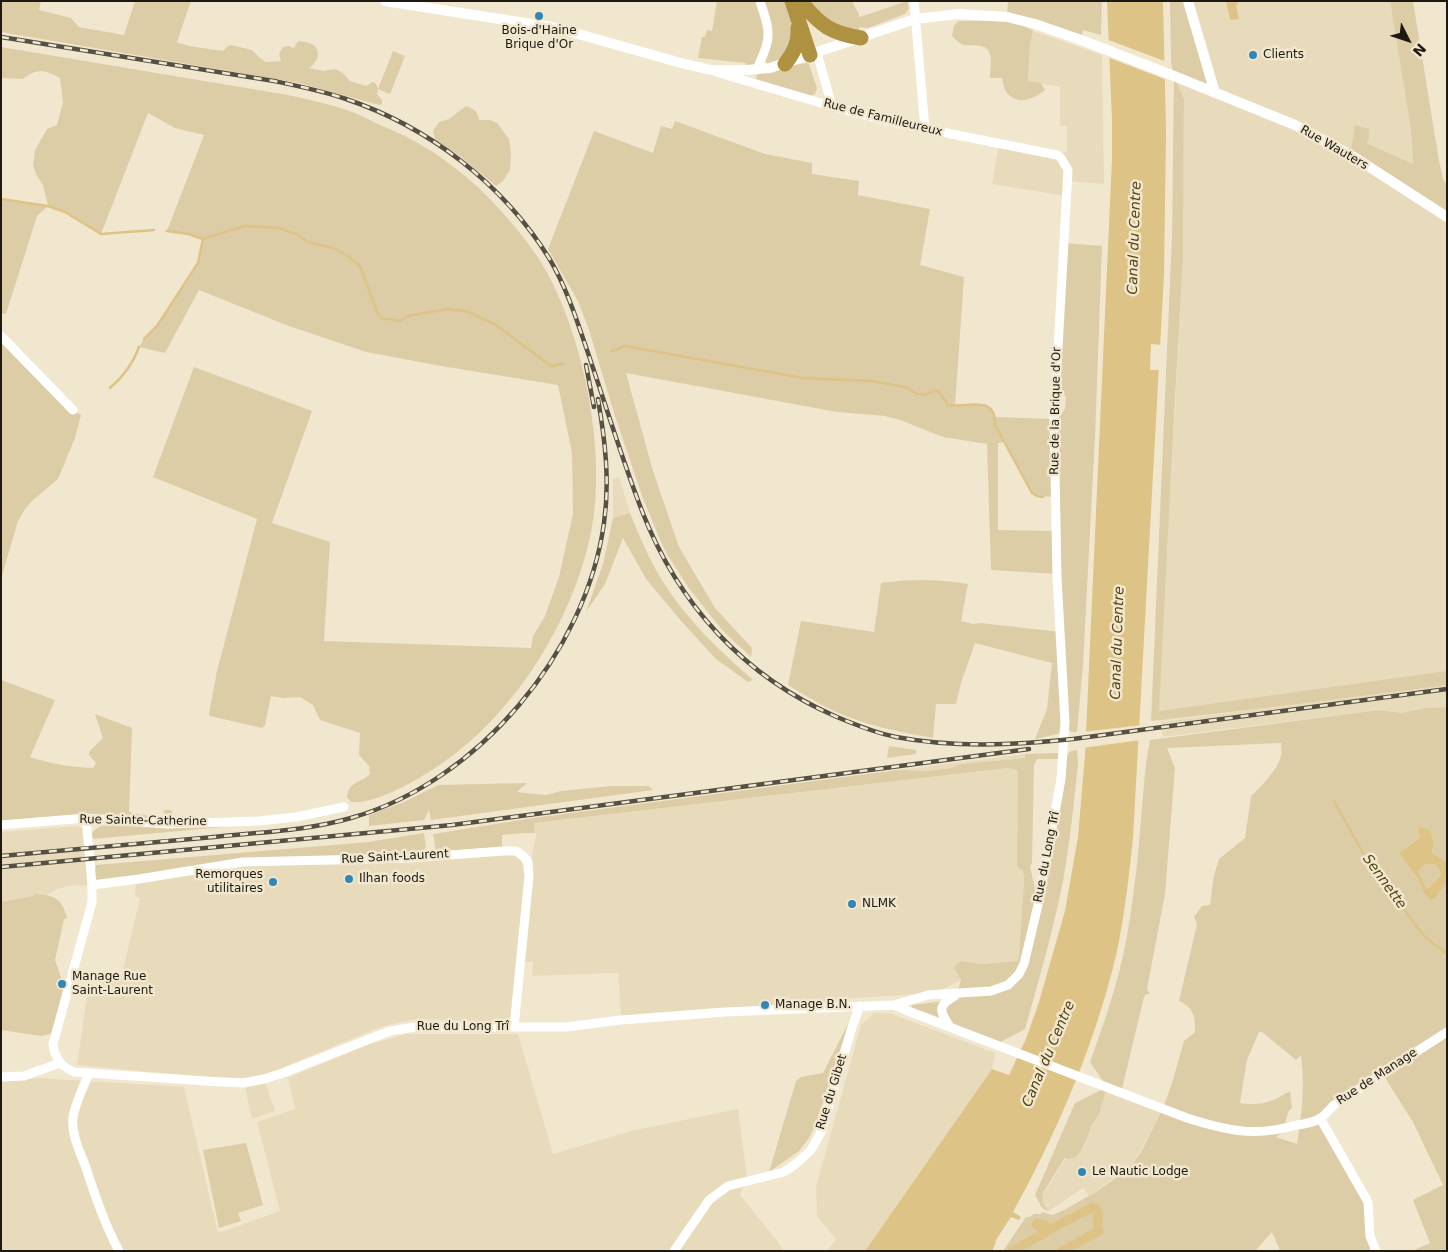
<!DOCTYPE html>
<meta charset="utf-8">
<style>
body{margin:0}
#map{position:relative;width:1448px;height:1252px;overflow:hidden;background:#f1e7cf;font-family:"DejaVu Sans",sans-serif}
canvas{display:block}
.frame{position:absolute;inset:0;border:2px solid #1d1910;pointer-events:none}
.north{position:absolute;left:1383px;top:15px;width:50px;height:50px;-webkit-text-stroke:4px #f1e7cf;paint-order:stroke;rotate:131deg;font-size:14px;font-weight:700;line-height:20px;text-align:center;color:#1d1910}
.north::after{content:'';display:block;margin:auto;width:18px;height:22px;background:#1d1910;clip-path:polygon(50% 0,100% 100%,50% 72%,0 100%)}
</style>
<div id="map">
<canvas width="1448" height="1252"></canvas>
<div class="frame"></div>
<div class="north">N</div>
</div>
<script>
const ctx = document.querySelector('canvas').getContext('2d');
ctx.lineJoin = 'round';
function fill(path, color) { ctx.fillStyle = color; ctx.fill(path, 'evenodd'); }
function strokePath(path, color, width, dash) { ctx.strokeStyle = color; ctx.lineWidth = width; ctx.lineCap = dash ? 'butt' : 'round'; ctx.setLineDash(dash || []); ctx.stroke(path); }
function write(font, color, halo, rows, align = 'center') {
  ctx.font = font + ' "DejaVu Sans",sans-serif'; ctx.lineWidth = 5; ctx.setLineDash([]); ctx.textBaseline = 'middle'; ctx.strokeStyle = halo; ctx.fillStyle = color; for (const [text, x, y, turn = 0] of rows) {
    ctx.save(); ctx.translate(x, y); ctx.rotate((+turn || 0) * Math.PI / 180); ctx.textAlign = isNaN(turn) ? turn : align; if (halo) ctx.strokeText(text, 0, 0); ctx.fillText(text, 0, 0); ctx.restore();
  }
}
fill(new Path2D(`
 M 1188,1 L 1390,1 L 1411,130 L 1413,164 L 1447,217 L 1447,707 L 1425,708 L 1402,713 L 1379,710 L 1163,737 L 1161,722 L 1249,710 L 1158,721 L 1183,259 L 1184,99 L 1174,76 Z
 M 1033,31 L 1102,55 L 1104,184 L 1067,181 L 1066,196 L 992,184 L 999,144 L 1057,155 L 1067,152 L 1067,126 L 1060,126 L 1060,87 L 1028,81 L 1030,44 Z
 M 619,477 L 630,513 L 613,518 L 613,479 Z
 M 1025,754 L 1025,758 L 961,764 L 951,768 L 928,771 L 898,770 Z
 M 1008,768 L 1017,770 L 1018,777 L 1024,879 L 1020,947 L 1019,956 L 1017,961 L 982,964 L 961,961 L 956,964 L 954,968 L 961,980 L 935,993 L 825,1000 L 823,1002 L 706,1009 L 621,1017 L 618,973 L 532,976 L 533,962 L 523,961 L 532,856 L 536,835 L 534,823 Z
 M 77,826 L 84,829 L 88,885 L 68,886 L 58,889 L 46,895 L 35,894 L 34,896 L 1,902 L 1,832 Z
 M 515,853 L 522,863 L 525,877 L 512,1022 L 415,1019 L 380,1027 L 265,1075 L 239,1078 L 213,1078 L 77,1065 L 88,989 L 97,992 L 101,978 L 120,982 L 140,898 L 135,896 L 136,883 L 240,865 L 333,865 L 437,860 Z
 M 874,1013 L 889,1013 L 995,1053 L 992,1069 L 865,1251 L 827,1251 L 836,1239 L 817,1216 L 816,1187 L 861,1025 Z
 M 407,1034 L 518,1034 L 553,1154 L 635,1130 L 738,1109 L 747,1177 L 740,1195 L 778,1242 L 784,1251 L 1,1251 L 1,1082 L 39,1078 L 184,1087 L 218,1233 L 280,1211 L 257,1122 L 295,1109 L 288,1078 L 370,1044 Z
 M 264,1079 L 275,1111 L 252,1119 L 244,1083 Z
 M 1107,1087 L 1163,1108 L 1140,1152 L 1129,1167 L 1089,1196 L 1083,1188 L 1049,1211 L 1044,1205 L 1042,1196 L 1066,1158 L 1084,1148 L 1093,1123 L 1099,1114 Z`), '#e8dbbc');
fill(new Path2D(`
 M 1,1 L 41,1 L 39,10 L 71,18 L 79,27 L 124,35 L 135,1 L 191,1 L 177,42 L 189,46 L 223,51 L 228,46 L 231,45 L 252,50 L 260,58 L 266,62 L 281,61 L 279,54 L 283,47 L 289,46 L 294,48 L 296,44 L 299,41 C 308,42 317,43 318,54 C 318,57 317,60 315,62 C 314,65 311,66 309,68 L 323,71 L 335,69 L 343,73 L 350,81 L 366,86 L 373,82 L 376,84 L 378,89 L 393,51 L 405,56 L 390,94 L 378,89 L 377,94 L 382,100 L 382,104 L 379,105 L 299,83 L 1,32 Z
 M 717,1 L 786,1 L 791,17 L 793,34 L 786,54 L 777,61 L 767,64 L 765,60 L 757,69 L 746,70 L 746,63 L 698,58 L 702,37 L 705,37 L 707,30 L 712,31 Z
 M 809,1 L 852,1 L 860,17 L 907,1 L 909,8 L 905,14 L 868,28 L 860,27 L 858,31 L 829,24 Z
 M 1008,1 L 1102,1 L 1101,35 L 1083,30 L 1081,40 L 1007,17 Z
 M 1170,1 L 1188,1 L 1215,93 L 1174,76 L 1184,99 L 1183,259 L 1175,398 L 1159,711 L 1447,671 L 1447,685 L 1314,702 L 1151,721 L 1172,235 L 1174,76 L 1171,62 Z
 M 1390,1 L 1413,1 L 1439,161 L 1443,179 L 1447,185 L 1447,217 L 1351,150 L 1355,125 L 1369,129 L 1369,138 L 1366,143 L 1413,164 L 1411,130 Z
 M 958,21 L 1016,21 L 1033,31 L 1030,44 L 1028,81 L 1041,83 L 1045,90 C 1035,98 1019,106 1008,94 C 1004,90 1003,83 1002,78 L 990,78 C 990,71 992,61 990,54 C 986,41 971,48 961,44 C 958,42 955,39 952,36 L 954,26 Z
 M 1,47 L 288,95 C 302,98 316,101 330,105 C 348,109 364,117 380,125 C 392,130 404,135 416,142 C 438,154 460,171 479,188 C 501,210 522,233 539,259 C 583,328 609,457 590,537 C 571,623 516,711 444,762 C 423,777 376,805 351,802 L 347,797 C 349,780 360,784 370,774 L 369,766 L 359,755 L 360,733 L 320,720 L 313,705 L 300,697 L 283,698 L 271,696 L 265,725 L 262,728 L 210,716 L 209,714 L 217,671 L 257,519 L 153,477 L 194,367 L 312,411 L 272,523 L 330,542 L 324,641 L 531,648 L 533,636 L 545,616 L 559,577 L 573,514 L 572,453 L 558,385 L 441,366 L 366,352 L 286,325 L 199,290 L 165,353 L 139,347 L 144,339 L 157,326 L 198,263 L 203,239 L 188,234 L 167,231 L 204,135 L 175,128 L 148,113 L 101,234 L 65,212 L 48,206 L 37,216 L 6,314 L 1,313 L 1,199 L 48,206 L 43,185 L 37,176 L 33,166 L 35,150 L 47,129 L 57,125 L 63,102 L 60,78 C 45,70 37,68 23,79 L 1,78 Z
 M 807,63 L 809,64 L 817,88 L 815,94 L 810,96 L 758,81 L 756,79 L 757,74 L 785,67 Z
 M 466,106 C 474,109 478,111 479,120 L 490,120 L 497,123 L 509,139 L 511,153 L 510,170 L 503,181 L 496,186 L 461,157 L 435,139 L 433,131 L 439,122 L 449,119 Z
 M 675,121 L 765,154 L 812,163 L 812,174 L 859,181 L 858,195 L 930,209 L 920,265 L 964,277 L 955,406 C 969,405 989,399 996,417 L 1054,419 L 1062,413 L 1065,409 L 1066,397 L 1060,388 L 1064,243 L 1102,246 L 1095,437 L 1083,665 L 1077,732 L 1071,732 L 1065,723 L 1058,734 L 1035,739 L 1047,709 L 1052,663 L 975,643 L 961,683 L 956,704 L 936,704 L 933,738 C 906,733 879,728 854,719 C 831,711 809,698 788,685 L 801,621 L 874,632 L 881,583 C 910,579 939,579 968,584 L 961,621 L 973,624 L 981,623 L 1060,632 L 1057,574 L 991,570 L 987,444 L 943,437 L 900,420 L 885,416 L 837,412 L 626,373 L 653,471 L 679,547 L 715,608 L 752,648 L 751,657 L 725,633 L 710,615 L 688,587 L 667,554 L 660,540 L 641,493 L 615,416 L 589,330 L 578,301 L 548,249 L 594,131 L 653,153 L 661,126 L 672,129 ZM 1004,442 L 1032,493 L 1037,496 L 1055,497 L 1056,531 L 998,530 L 998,443 Z
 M 1,336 L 73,410 L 81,415 L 75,438 L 58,479 L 32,501 L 25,509 L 18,521 L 1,579 Z
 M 630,513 C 640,538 651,563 665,585 C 689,622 721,652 753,680 L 748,682 L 716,659 L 682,622 L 646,579 L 623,538 L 605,584 L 586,612 L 603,564 L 613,518 Z
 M 1,680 L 55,700 L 30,757 C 51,764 70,767 93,768 L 96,763 L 89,755 L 89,752 L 103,738 L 95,714 L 132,728 L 129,812 L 164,819 L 164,810 L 171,810 L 173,814 L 168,816 L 167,819 L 171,821 L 244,825 L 93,839 L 91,835 C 97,823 112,825 123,824 L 125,821 L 1,825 Z
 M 1447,707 L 1447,862 L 1432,853 L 1434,841 L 1430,830 L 1421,826 L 1418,831 L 1420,837 L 1399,853 L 1418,879 L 1424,893 L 1435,897 L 1447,882 L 1447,1251 L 1412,1251 L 1430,1243 L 1413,1200 L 1443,1185 L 1413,1122 L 1382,1073 L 1320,1118 L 1368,1202 L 1376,1251 L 1280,1251 L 1272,1232 L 1255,1251 L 1003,1251 L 1026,1217 L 1029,1217 L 1034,1214 L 1041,1214 L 1042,1212 L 1052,1215 L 1062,1211 L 1096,1192 L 1121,1174 L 1133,1163 L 1141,1152 L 1163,1108 L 1172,1083 L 1184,1041 L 1195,1032 C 1196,1019 1193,1006 1179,1001 L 1197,924 L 1194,917 L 1202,906 L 1210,905 L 1214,875 L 1219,859 L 1245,838 L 1251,796 C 1261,787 1278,769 1281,756 C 1282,752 1281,747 1281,743 L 1167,748 L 1175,768 L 1165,894 L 1147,989 L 1150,994 L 1146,994 L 1144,997 L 1121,1093 L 1107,1087 C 1104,1096 1102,1106 1099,1114 C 1097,1118 1094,1121 1092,1125 C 1088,1135 1081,1164 1065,1158 L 1044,1191 C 1040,1199 1044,1205 1049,1211 C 1040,1210 1040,1202 1035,1195 L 1075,1103 L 1107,1087 L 1090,1062 C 1107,1015 1123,968 1130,918 C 1134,890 1138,860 1140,831 C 1143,801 1144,770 1150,740 L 1379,710 L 1402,713 L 1425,708 ZM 1259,1032 L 1262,1032 L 1296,1060 L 1301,1055 C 1305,1086 1302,1114 1297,1144 L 1276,1137 L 1288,1128 L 1284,1128 L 1288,1112 L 1292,1108 L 1290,1091 C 1272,1102 1261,1106 1240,1103 L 1247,1060 Z
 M 889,746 L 916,750 L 916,754 L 887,758 Z
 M 1077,750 L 1078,763 C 1074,802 1070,842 1063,881 C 1053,931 1039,980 1025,1029 L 997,1044 L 950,1027 L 946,1020 L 911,1007 L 912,1005 L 945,1001 L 957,994 L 961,980 L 954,968 L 956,964 L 961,961 L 982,964 L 1017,961 L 1019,956 L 1024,879 L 1023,870 L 1019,869 L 1017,866 L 1018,777 L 1017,770 L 1008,768 L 534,823 L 535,833 L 522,833 L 502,835 L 502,847 L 436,852 L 433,834 L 533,818 L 898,770 L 928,771 L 951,768 L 961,764 L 1025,758 L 1025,754 L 1058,753 L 1063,759 L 1071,751 ZM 1038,759 L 1062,759 L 1038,904 L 1030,866 L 1032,863 L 1034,765 L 1036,761 Z
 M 527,783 L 517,792 L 546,795 L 561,791 L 611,786 L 649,786 L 653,790 L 431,820 L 429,810 L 424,820 L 369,826 L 369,815 L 404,802 L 438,785 Z
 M 424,833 L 426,847 L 422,853 L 243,862 L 92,885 L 96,865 L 368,842 Z
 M 1430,864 L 1436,865 L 1441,874 L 1429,888 L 1426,887 L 1420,875 L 1419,869 L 1424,865 Z
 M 35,894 C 54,895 62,898 67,918 L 64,919 L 55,960 L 61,978 L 69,985 L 57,1029 L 50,1034 L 41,1036 L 1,1030 L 1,902 L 33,896 Z
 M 850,1020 L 816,1123 L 809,1138 L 799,1151 L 769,1172 L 796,1081 L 801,1077 L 823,1073 Z
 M 246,1143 L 263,1205 L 238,1213 L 241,1221 L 219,1228 L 203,1150 Z`), '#ddcda7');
fill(new Path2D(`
 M 1107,1 L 1163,1 L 1166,131 L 1164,275 L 1133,838 C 1129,875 1125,913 1117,951 C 1097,1039 1057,1133 1013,1212 L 1021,1217 L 1019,1220 L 1011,1217 L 996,1240 L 995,1245 L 992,1251 L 865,1251 L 992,1069 L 1009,1075 L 1026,1039 L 1039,1002 L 1065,911 L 1078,837 L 1085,755 L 1112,159 L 1112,120 Z
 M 1226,1 L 1237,1 L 1238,5 L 1236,5 L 1239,19 L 1231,20 L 1230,19 Z
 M 1420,826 L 1430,830 L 1434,841 L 1432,853 L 1447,862 L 1447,882 L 1435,898 L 1431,900 L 1424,893 L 1418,879 L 1399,853 L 1420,837 L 1418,831 ZM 1430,864 L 1436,865 L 1441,874 L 1429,888 L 1426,887 L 1420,875 L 1419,870 L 1424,865 Z`), '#ddc385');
fill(new Path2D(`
 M 1106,39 L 1167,62 L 1167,80 L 1107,57 Z
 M 1151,344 L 1162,345 L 1161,370 L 1150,370 Z
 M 1142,725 L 1141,740 L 1082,748 L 1083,732 Z`), '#f1e7cf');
strokePath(new Path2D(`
 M 1,199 L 48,206 L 65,212 L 101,234 L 154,230
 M 167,231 L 188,234 L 203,239 L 244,226 L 279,228 L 296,234 L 308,242 L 333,248 L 348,256 L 360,266 L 377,312 L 382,319 L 390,319 L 400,321 L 408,316 L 447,309 L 466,311 L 496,325 L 551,366 L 563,364
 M 144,339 L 157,326 L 198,263 L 203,239
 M 612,351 L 625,346 L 802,378 L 871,381 L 906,387 L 917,394 L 925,395 L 936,390 L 939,392 L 948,405 C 968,408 996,394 995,425 L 1032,493 L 1037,496 L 1043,497
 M 110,388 C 124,376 133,364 139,347
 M 1334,801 L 1363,853 L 1411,919 L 1425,937 L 1447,954`), '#ddc385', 2.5);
strokePath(new Path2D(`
 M 1012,1251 L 1045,1233 L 1044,1230 L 1036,1225 L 1037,1223 L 1045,1225 L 1049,1230 L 1093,1207 L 1095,1208 C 1102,1216 1095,1223 1099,1231 L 1062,1251`), '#ddc385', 9);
strokePath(new Path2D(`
 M 914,1 L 925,129
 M 817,53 L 832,106
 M 757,69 C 761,59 768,47 768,36 C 769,24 763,12 760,1
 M 1,336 L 73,410
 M 86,818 L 92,885 L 92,902 L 53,1044 C 55,1059 61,1066 74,1072 L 205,1081 L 244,1083 L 264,1079 L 283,1073 L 390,1031 L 415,1027 L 566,1027 L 621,1020 L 725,1012 L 894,1005 L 928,995 L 991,991 L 1008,985 L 1019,974 L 1024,964 L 1038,905 L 1061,779 L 1063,750 L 1065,722 L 1057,577 L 1054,419 L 1068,170 L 1061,158 L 1057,155 L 892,122 L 841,109 L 716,72
 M 1,825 L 86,818 L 167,824 L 259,821 L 296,817 L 344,807
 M 92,885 L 139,879 L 243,862 L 410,858 L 503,851 L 516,851 L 523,856 L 528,862 L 529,876 L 514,1027
 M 894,1005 L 905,1010 L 1187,1118 C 1228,1131 1255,1137 1297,1125 C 1304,1124 1313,1122 1320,1119 C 1325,1115 1329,1110 1334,1105 L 1447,1032
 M 950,1027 C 939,1010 937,1006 956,995
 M 89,1074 C 83,1087 76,1102 73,1117 C 71,1133 79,1150 85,1165 C 95,1195 104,1223 119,1251
 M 1,1077 L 24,1076 L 60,1063
 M 1320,1118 L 1368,1202 L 1370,1236 L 1376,1251
 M 674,1251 L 709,1200 L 728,1186 L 784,1172 L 797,1163 L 811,1150 L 821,1132 L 853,1024 L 860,1006`), '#fff', 9);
strokePath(new Path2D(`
 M 385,1 L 557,28 L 681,63 L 711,70 L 746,70 L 770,68 L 915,19 L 959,14 L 1007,17 L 1035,24 L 1081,40 L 1174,76 L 1295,125 L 1354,157 L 1447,217
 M 1188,1 L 1215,93`), '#fff', 10);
strokePath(new Path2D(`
 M 792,1 L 810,55
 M 802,3 C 821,26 831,33 861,38
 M 785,64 C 794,52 799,43 798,28`), '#af9142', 15);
const rail = new Path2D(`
 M 1,37 L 274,81 C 298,86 323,91 346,99 C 429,127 503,184 549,258 C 567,288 577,321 588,353 C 606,406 622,459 642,511 C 678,604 744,677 837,717 C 856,725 876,733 896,737 C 954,748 1015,745 1073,739 L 1447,689
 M 586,365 L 594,407
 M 1,856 C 72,849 143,843 214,837 C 260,832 306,831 351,818 C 478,782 586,653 604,523 C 610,480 605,440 598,399
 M 1,867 L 452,825 L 1029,749`);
strokePath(rail, '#555043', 4.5);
strokePath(rail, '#f1e7cf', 2.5, [8]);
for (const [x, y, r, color] of [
 [539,16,5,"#3286b6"],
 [1253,55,5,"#3286b6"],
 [349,879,5,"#3286b6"],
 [273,882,5,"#3286b6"],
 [852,904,5,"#3286b6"],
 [62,984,5,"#3286b6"],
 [765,1005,5,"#3286b6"],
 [1082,1172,5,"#3286b6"]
]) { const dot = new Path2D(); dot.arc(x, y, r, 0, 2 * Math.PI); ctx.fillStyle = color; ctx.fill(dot); strokePath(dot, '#f1e7cf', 2); }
write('12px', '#1d1910', '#f1e7cf', [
 ["Bois-d'Haine",539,31,"center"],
 ["Brique d'Or",539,45,"center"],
 ["Clients",1263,55],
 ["Remorques",263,875,"right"],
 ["utilitaires",263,889,"right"],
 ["Ilhan foods",359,879],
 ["NLMK",862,904],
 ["Manage Rue",72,977],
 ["Saint-Laurent",72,991],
 ["Manage B.N.",775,1005],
 ["Le Nautic Lodge",1092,1172]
], 'left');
write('12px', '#1d1910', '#f1e7cf', [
 ["Rue de Familleureux",883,118,14],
 ["Rue Wauters",1334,148,30],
 ["Rue de la Brique d'Or",1056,411,-89],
 ["Rue Sainte-Catherine",143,821,1],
 ["Rue Saint-Laurent",395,857,-3],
 ["Rue du Long Trî",1047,857,-79],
 ["Rue du Long Trî",463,1027],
 ["Rue de Manage",1377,1077,-33],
 ["Rue du Gibet",832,1092,-73]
]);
write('italic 14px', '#544211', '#f1e7cf', [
 ["Canal du Centre",1135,238,-88],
 ["Canal du Centre",1118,643,-88],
 ["Sennette",1384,882,54],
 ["Canal du Centre",1049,1054,-67]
]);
</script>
